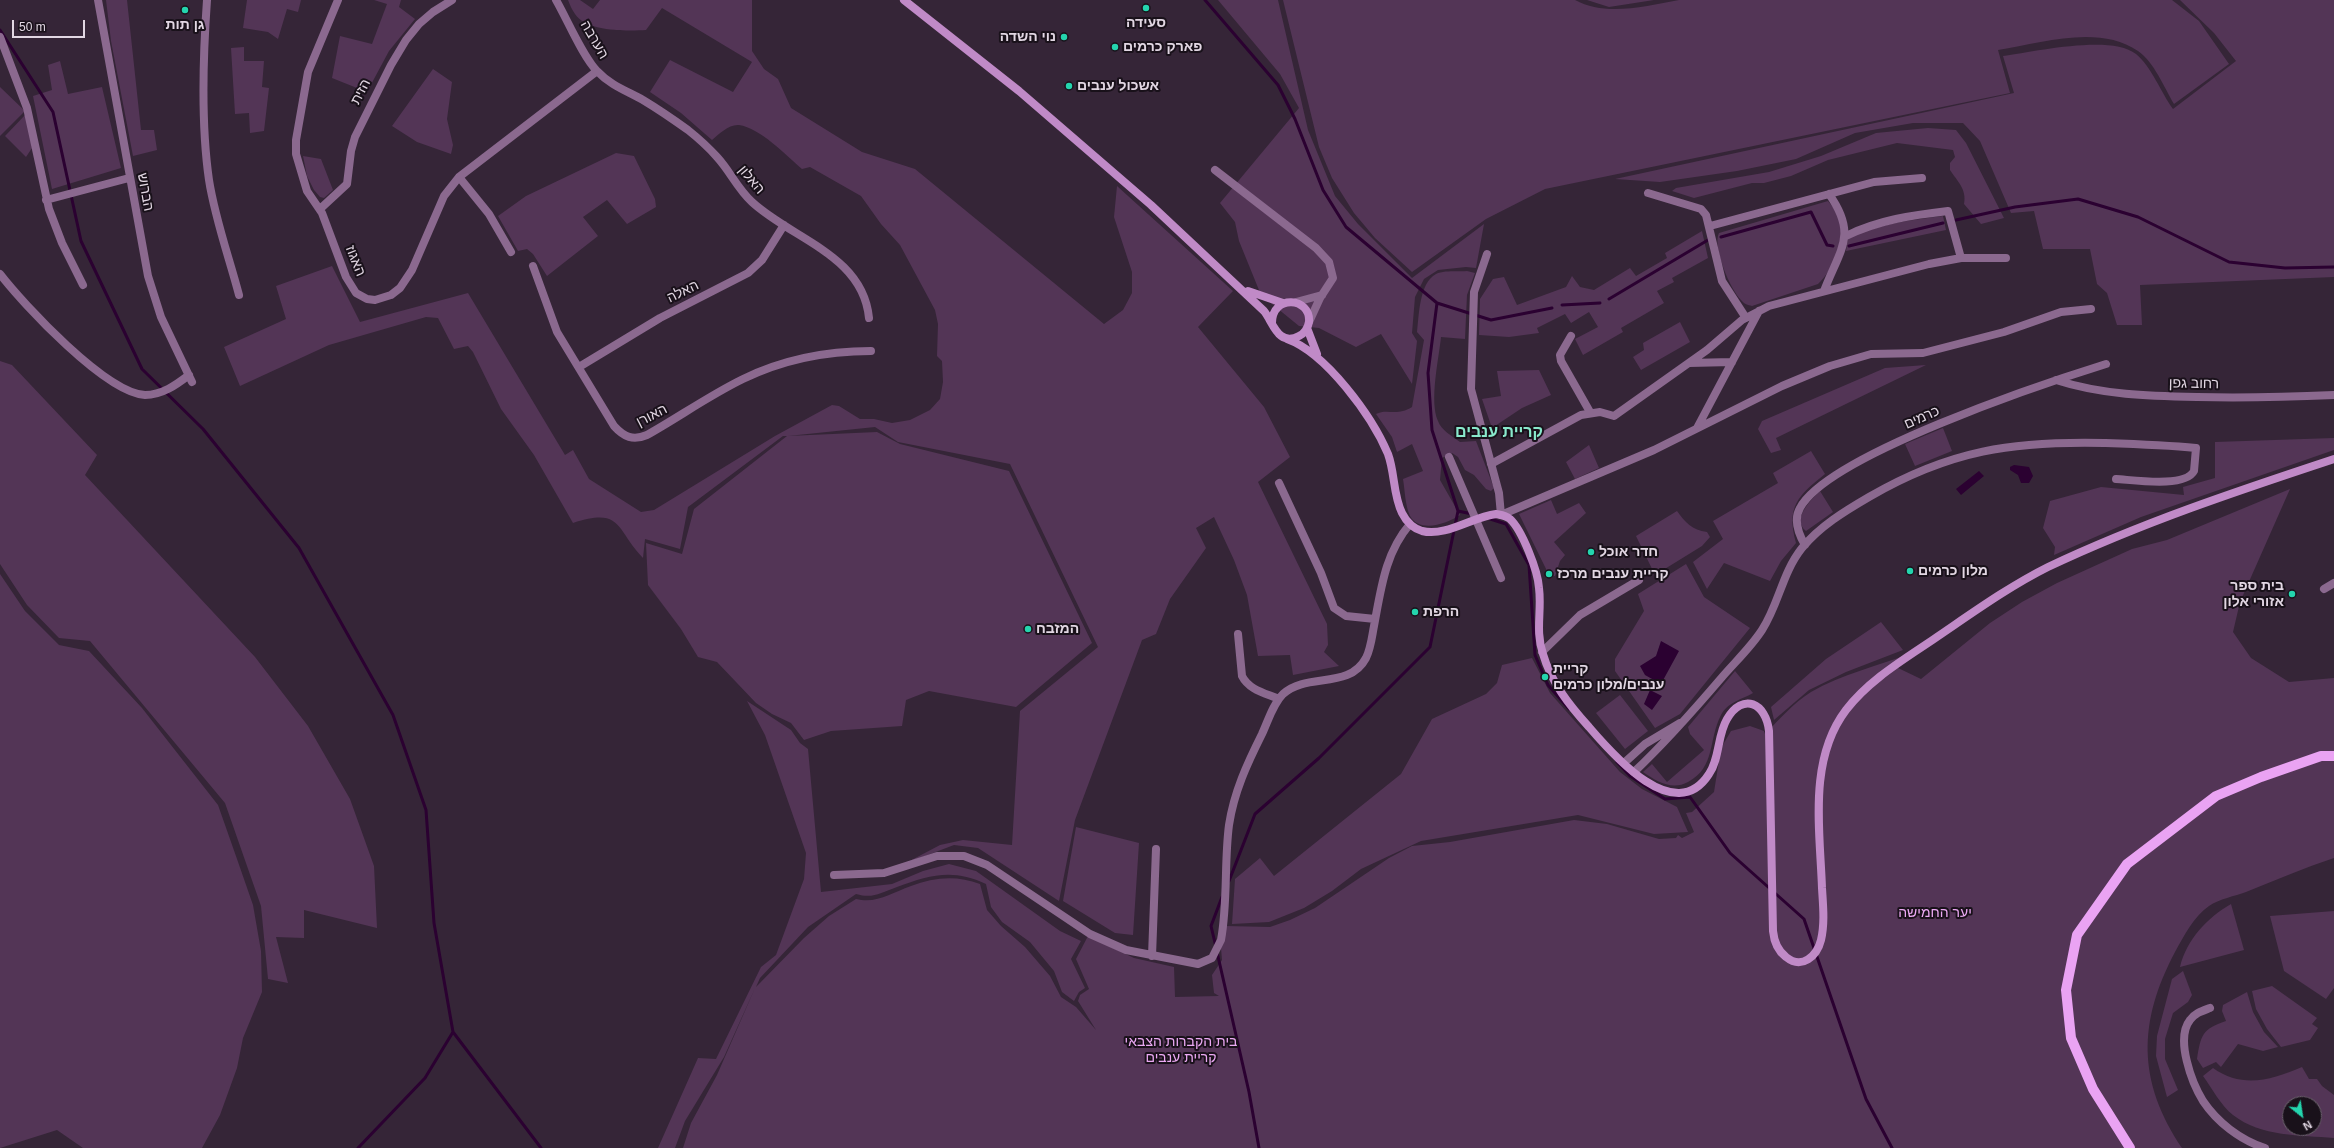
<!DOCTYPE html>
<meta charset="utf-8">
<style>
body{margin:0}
#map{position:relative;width:2334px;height:1148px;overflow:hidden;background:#352537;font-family:Helvetica,sans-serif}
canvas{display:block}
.north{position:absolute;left:2282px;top:1096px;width:40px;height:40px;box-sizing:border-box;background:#19111a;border:1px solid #69606a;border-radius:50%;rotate:150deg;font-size:11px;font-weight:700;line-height:16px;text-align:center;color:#e2d7e3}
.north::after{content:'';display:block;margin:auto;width:14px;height:18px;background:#24d5ae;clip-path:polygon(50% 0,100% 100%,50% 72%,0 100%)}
.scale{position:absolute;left:12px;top:20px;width:73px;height:18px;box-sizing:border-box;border:2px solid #e2d7e3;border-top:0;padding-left:5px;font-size:12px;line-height:14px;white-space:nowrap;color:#e2d7e3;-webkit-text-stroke:3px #19111a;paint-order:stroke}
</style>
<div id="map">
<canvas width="2334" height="1148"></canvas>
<div class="north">N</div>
<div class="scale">50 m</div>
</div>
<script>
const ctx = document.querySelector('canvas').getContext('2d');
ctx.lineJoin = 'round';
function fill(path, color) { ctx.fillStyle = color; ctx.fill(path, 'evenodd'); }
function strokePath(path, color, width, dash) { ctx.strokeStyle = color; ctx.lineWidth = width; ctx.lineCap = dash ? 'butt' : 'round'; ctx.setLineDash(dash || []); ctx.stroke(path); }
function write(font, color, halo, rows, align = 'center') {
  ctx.font = font + ' Helvetica,"Noto Sans Hebrew",sans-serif'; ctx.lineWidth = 4; ctx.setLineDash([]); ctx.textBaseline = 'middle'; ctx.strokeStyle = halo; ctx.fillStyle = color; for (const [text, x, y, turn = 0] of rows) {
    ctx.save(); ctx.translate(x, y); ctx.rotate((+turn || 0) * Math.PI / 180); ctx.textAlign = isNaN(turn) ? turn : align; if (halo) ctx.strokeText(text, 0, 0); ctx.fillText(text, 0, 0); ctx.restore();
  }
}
fill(new Path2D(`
 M 106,0 L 127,0 L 141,130 L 154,130 L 157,150 L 133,156 L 111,41 Z
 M 247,0 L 301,0 L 298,12 L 287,9 L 278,39 L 268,32 L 243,28 Z
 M 374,0 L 401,0 L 399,7 L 415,19 L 389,51 L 367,92 L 332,78 L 340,36 L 372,44 L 387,4 Z
 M 568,0 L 580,0 L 593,9 L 600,0 L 752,0 L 752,51 L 764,69 L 778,79 L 791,108 L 862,152 L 915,169 L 1104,324 L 1123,310 L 1132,293 L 1132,272 L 1114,217 L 1117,186 L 1233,291 L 1198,327 L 1264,407 L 1290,457 L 1258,482 L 1327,624 L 1328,645 L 1324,652 L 1339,666 L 1293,675 L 1290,655 L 1258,656 L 1247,595 L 1234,560 L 1214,517 L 1196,528 L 1206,548 L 1170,599 L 1156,634 L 1142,640 L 1075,820 L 1059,901 L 978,848 L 954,845 L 904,864 L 940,845 L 963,840 L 1012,845 L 1020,711 L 1098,647 L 1010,464 L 898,442 L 875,427 L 788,436 L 877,432 L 900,444 L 1009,471 L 1092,643 L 1016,707 L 929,691 L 906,700 L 902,726 L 831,731 L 804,740 L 791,723 L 772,714 L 756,703 L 717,662 L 698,657 L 681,629 L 648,585 L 646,543 L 682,554 L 694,509 L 787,436 L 783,436 L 688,507 L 680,549 L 645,539 L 643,558 C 615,529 623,507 573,523 L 534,455 L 501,409 L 473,352 L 468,346 L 454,349 L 438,318 L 426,317 L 329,345 L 240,386 L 224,347 L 286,319 L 276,286 L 332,266 L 360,322 L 468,293 L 565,455 L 573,450 L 589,479 L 641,512 L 654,510 L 775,436 L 832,405 L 839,406 L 860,419 L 874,419 L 892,423 L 910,420 L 930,410 L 940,399 L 943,382 L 942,361 L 937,356 L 938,324 L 935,310 L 900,245 L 881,224 L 861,196 L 810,167 L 802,169 C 786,155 760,128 739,125 C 729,124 719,134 712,140 L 681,113 L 650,92 L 670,60 L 733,92 L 752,62 L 662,8 L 646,30 C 627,31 587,32 575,14 C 572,10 570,5 568,0 Z
 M 1218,0 L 1278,0 L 1308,130 L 1335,196 L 1358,224 L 1412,278 L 1484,224 L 1476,268 L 1466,267 L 1438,270 L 1424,279 L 1415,297 L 1412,333 L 1417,341 L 1412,384 L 1381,334 L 1356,347 L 1319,328 L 1299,326 L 1261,295 L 1239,241 L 1235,222 L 1220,203 L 1299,108 L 1280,74 Z
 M 1283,0 L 1575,0 C 1606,17 1645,6 1679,0 L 2172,0 L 2199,21 L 2229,64 L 2174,104 C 2164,87 2154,62 2138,51 C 2099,24 2041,43 1998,50 L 2010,93 L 1545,189 L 1486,219 L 1412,272 L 1375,238 L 1354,213 L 1332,178 L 1319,147 Z
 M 1587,0 L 1654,0 L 1609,7 Z
 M 2180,0 L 2334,0 L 2334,277 L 2140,285 L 2142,325 L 2117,325 L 2107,293 L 2097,284 L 2090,249 L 2043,249 L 2034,211 L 2011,213 L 1980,141 L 1963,123 L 1913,123 L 1855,133 L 1796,159 L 1737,171 L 1660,182 L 1615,179 L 2014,93 L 2003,56 C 2033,52 2111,34 2136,54 C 2151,66 2162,94 2173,109 L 2236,61 L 2214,33 Z
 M 244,47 L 244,61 L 264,61 L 262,87 L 269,88 L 264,131 L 250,133 L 249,113 L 235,114 L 231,48 Z
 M 60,61 L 68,94 L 102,87 L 121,168 L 52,189 L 33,96 L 52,90 L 48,65 Z
 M 433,69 L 452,82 L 447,119 L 453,145 L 451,154 L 417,142 L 392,126 Z
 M 0,87 L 25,111 L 0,136 Z
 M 26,114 L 32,148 L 26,157 L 5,136 Z
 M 1928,128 L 1956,130 L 1966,143 L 2004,218 L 1981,224 L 1964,204 C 1967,189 1957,181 1950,170 L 1950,163 L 1955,157 L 1953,150 L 1897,143 L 1828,160 L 1791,176 L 1764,183 L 1752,183 L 1694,198 L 1672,191 L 1676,188 L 1769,172 L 1821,156 L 1876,133 Z
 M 616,153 L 634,156 L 655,199 L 656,207 L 627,224 L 607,200 L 583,217 L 598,236 L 547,276 L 533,254 L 527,249 L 518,251 L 498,216 L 526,196 Z
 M 303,156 L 321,159 L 333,190 L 324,198 L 320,197 L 314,190 L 307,176 Z
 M 1828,201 C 1832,206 1838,212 1840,219 C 1845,239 1833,271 1818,284 L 1752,306 C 1748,305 1744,304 1741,300 C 1730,289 1712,246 1719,233 Z
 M 1943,216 L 1946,230 L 1846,251 L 1848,238 C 1878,224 1911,220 1943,216 Z
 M 1702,231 L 1708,258 L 1672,278 L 1674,282 L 1657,291 L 1664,303 L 1621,328 L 1623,332 L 1583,355 L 1575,339 L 1598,327 L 1589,312 L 1571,323 L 1565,314 L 1537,328 L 1539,333 L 1509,337 L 1479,335 L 1480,299 L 1493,279 L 1504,277 L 1517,305 L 1566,287 L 1572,276 L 1580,287 L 1594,290 L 1630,268 L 1636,276 L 1667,258 L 1665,253 Z
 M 1467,271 L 1475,273 L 1467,295 L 1465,339 L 1441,337 C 1439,358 1429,401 1438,421 C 1441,430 1452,436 1460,442 L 1476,441 L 1494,488 L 1491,491 L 1486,489 L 1474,475 L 1465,470 L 1458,457 L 1452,453 L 1442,458 L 1440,480 L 1460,515 C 1448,523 1420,534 1410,516 C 1405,505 1405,491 1403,479 L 1423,471 L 1412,444 L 1397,452 L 1392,437 L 1376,414 C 1388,408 1396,417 1412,407 L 1424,340 L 1417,332 C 1419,316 1419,283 1436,274 C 1444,270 1458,272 1467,271 Z
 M 1680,322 L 1690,342 L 1641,370 L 1633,357 L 1644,350 L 1643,343 Z
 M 0,361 L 12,365 L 97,455 L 85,475 L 255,657 L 308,726 L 350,799 L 374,866 L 377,928 L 304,910 L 304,938 L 276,937 L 288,983 L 268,979 L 261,906 L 225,803 L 90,641 L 59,638 L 27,605 L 0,564 Z
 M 1926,365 L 1776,438 L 1781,450 L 1771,453 L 1758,429 L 1762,421 L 1885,368 Z
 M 1539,370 L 1551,395 L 1522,408 L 1492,428 L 1482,399 L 1501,396 L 1497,371 Z
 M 1943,428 L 1952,451 L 1915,466 L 1905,444 Z
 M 2334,438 L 2334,450 L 2141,517 L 2054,555 L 2055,547 L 2043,528 L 2050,501 L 2101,487 L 2184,495 L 2183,487 L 2215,478 L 2215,442 Z
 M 1589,445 L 1599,468 L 1575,479 L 1566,462 Z
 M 1811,451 L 1825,474 C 1798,496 1786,506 1796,543 L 1781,561 L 1770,581 L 1724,563 L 1707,589 L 1693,562 L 1723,539 L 1713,521 L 1778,483 L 1773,473 Z
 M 2290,489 L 2240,602 L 2233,632 L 2251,658 L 2289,682 L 2334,678 L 2334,858 C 2304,868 2276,880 2246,892 C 2235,896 2219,899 2209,906 C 2194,916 2184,936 2175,952 C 2138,1022 2137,1081 2182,1148 L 683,1148 L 691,1123 L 717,1075 L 755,988 L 724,1057 L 685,1121 L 675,1148 L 658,1148 L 698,1058 L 716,1059 L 761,967 L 776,955 L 804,879 L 806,853 L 765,735 L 747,701 L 791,730 L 800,743 L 808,749 L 821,892 L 892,884 L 923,871 L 949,864 L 976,871 L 1060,931 L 1081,941 L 1071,959 L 1085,988 L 1079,992 L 1074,1001 L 1062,992 L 1054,971 L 1030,942 L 1002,922 L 991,907 L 986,884 C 953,868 929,875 897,887 C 880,893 873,899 856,894 L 808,927 L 760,978 L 756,987 L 804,938 L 829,916 L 856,899 C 877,904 891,893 911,886 C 934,877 957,875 980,884 L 987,910 L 1001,926 L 1025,947 L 1050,976 L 1061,997 L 1076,1007 L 1096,1030 L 1078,1001 L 1080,995 L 1089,989 L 1076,959 L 1088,936 L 1134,958 L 1174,967 L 1175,997 L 1219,996 L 1214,993 L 1212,975 L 1222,960 L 1221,948 L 1225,926 L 1270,927 L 1290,920 L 1315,908 L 1389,858 L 1412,846 L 1450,842 L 1574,820 L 1607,824 L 1659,839 L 1676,838 L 1678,835 L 1682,838 L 1694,832 L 1686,813 L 1692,812 L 1714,792 L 1721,748 L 1731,731 L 1750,726 L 1764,731 L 1765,734 C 1779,720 1793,703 1811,692 C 1841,674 1879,666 1911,653 L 1896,667 L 1921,679 L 1990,623 L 2022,602 L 2057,583 L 2132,549 L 2167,540 Z
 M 1820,491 L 1833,512 L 1806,531 C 1791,519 1811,500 1820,491 Z
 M 1551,500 L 1557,514 L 1579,503 L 1586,513 L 1554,542 L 1565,555 L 1560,561 L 1555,576 L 1549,575 L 1519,514 Z
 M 1677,511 C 1685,522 1692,530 1707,532 L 1710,537 L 1702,546 L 1655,575 L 1636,536 Z
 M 1686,564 L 1704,597 L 1750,628 L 1680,714 L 1655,728 L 1615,671 L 1615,659 L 1644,611 L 1638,594 Z
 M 0,574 L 25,611 L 59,645 L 89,651 L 142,708 L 218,805 L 237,859 L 253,905 L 261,951 L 262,992 L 243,1038 L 237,1068 L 220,1115 L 202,1148 L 83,1148 L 57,1130 L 0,1148 Z
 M 1881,622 L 1903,650 L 1846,672 L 1809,690 L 1774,720 L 1771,707 L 1826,659 Z
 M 1532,658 L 1550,693 L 1620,772 L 1642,789 L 1677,807 L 1688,832 L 1654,834 L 1578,815 L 1421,841 L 1361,869 L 1332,891 L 1304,908 L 1269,922 L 1232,924 L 1235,879 L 1260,858 L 1274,876 L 1401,774 L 1432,719 L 1486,694 L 1497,683 L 1502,665 Z
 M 1735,671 L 1753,693 C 1741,700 1728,702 1721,715 C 1708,740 1716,767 1688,782 C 1672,791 1656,781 1643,772 L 1652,764 L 1667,782 L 1704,750 L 1690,734 L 1688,727 Z
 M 1620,695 L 1648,731 L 1625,749 L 1596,713 Z
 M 1076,827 L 1139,843 L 1133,935 L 1115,933 L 1063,901 Z
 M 2231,904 L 2244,950 L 2180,967 C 2187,939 2207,918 2231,904 Z
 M 2334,911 L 2334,988 L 2326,999 L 2284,971 L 2270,916 Z
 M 2183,971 L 2192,995 L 2188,1002 L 2173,1013 L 2165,1039 L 2165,1059 L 2178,1090 L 2167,1097 L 2156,1056 L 2157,1036 L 2172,979 Z
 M 2272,986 L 2317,1018 L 2312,1024 L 2318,1028 L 2310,1040 L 2281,1047 L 2267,1029 L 2256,1009 L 2252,991 Z
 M 2247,992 L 2253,1012 L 2264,1032 L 2278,1047 L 2263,1051 L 2238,1044 L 2221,1067 L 2216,1062 L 2203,1068 L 2197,1059 C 2201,1035 2202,1029 2226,1021 L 2222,1011 L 2223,1005 Z
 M 2302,1067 L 2309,1079 L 2317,1079 L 2322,1086 L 2334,1095 L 2334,1138 C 2301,1135 2261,1137 2233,1115 C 2221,1106 2212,1088 2203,1076 L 2213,1068 C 2243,1089 2271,1080 2302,1067 ZM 2290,1104 L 2314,1104 L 2314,1128 L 2290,1128 Z`), '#533556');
fill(new Path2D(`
 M 2014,465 L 2029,467 L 2033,476 L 2029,483 L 2021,483 L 2018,475 L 2010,470 L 2010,467 Z
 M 1979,471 L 1984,476 L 1961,495 L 1956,489 Z
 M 1661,641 L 1679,651 L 1661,684 L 1645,675 L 1640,666 L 1656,656 Z
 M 1650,690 L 1662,696 L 1652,710 L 1644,704 Z`), '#2b0131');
strokePath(new Path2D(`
 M 1205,0 L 1278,85 L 1295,119 L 1323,190 L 1346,227 L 1437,303 L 1491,320 L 1552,308
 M 0,30 L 53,112 L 81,241 L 142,369 L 203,429 L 299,548 L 393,715 L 426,810 L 434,923 L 453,1032 L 425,1078 L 358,1148
 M 1956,220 L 2015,207 L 2078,199 L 2138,217 L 2229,262 L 2285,268 L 2334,267
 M 1721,237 L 1811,212 L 1827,245 L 1833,246
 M 1849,246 L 1943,223
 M 1609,299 L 1708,240
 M 1437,303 L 1428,373 L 1432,430 L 1458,511 L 1472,514
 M 1562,305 L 1600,303
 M 1487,518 L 1506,524 L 1529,565 L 1535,655 L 1548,685 L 1569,709
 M 1617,762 L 1630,776 L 1665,799 L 1690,797 L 1730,853 L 1804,919 L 1866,1099 L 1892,1148
 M 1229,881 L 1255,814 L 1319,758 L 1430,647 L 1458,511
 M 1216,947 L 1211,926 L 1222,897
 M 1217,952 L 1249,1092 L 1259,1148
 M 453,1032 L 541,1148`), '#2b0131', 3);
strokePath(new Path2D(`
 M 98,0 L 148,276 L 161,317 L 192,382
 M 207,0 C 203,56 201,125 209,180 C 215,219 229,257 239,295
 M 338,0 L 308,72 L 296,140 L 296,154 L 307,191 L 322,213 L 346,277 L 356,293 L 367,299 L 375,300 L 391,295 L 400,288 L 412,270 L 444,196 L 459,177 L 597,71
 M 556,0 C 567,19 583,57 597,71 C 610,85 627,91 643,100 C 658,109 674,120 688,130 C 698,138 709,148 717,157 C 730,171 737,188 752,202 C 792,239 863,255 869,318
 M 0,37 L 27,108 L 49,209 L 62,243 L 83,285
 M 1215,170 L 1316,248 L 1329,262 L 1333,278 L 1320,298 L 1309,322
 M 459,177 L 489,214 L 511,252
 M 1648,193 L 1701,209 L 1706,215 L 1722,281 L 1746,318
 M 46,200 L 129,178
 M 320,209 L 347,184 L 351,151 L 355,137 L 391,65 L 406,40 L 419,24 L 433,12 L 452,0
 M 1710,226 L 1874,182 L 1922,178
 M 1846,236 C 1878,220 1913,215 1948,211 L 1961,258
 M 1487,254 L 1474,292 L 1471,389 L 1499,493 L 1501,515 L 1654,450 L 1782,386 L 1830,366 L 1871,354 L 1923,353 L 2004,332 L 2061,312 L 2091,309
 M 533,266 L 557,332 L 614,426 C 624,437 633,441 647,435 C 679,417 710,395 743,379 C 782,360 827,351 871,351
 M 0,274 C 24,305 106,393 145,395 C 162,395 176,385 189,375
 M 1824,291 C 1840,249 1858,235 1829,194
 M 1296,302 L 1322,295
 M 1571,336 L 1560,355 L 1561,361 L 1590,412
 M 1689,363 L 1732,362
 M 579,367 L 660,318 L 748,273 L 762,260 L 784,225
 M 2056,380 C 2102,395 2149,396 2197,397 C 2243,398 2288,397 2334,395
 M 1697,428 L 1759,311
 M 1449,457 L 1501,578
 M 1491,464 L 1581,415 L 1600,412 L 1614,416 L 1707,350 L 1742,320 L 1769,306 L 1929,264 L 1961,258 L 2006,258
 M 1279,483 L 1321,573 L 1334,608 L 1346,616 L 1375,619
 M 1805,545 C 1798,533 1793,520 1800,508 C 1828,455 2045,383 2106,364
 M 2324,589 L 2334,583
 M 1238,634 L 1242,676 C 1249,690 1265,693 1279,699
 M 1542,652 L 1580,615 L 1639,580
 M 1624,763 L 1645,744 L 1680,723
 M 1634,772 C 1666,742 1694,710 1723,676 C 1736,661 1751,647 1762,630 C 1779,604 1782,573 1802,548 C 1820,526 1845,511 1869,497 C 1950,450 2013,441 2104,443 C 2134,444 2165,445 2196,448 L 2194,471 C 2185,488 2134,480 2116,479
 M 834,875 L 884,873 L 937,856 L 964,856 L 987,865 L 1090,934 L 1126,950 L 1198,964 L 1212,958 L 1221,940 C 1228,902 1224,863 1229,825 C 1234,792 1247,764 1262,734 C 1268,721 1273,704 1283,694 C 1307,672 1349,690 1366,658 C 1371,648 1372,636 1374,626 C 1381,589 1385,553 1410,524
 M 1152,956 L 1156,849
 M 2210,1008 C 2202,1011 2195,1013 2190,1020 C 2175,1039 2192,1083 2203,1101 C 2217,1122 2240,1140 2265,1148`), '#8b698f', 8);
strokePath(new Path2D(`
 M 904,0 L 1019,91 L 1151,205 L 1264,311 C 1273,322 1278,347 1299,336 C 1304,334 1308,328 1309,322 C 1311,297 1272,294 1272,323
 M 1248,291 L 1283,303
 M 1307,328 L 1317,354
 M 1287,339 C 1326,353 1372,416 1388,454 C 1395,473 1393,495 1402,513 C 1406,521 1412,528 1422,531 C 1446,537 1472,517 1496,514 C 1501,515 1505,515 1510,519 C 1522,530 1538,571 1539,588 C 1542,610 1535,631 1543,654 C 1551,682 1569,705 1589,727 C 1613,755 1675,827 1709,774 C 1720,758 1717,736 1727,719 C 1743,692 1766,703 1769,731 L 1773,931 C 1774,941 1778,951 1786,957 C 1802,970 1817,956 1821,940 C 1825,923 1823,905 1822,888 C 1820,830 1808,760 1846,710 C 1869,680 1903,660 1934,639 C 1971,614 2008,587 2048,567 C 2141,523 2237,491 2334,459`), '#c08ac7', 8);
strokePath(new Path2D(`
 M 2130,1148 L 2093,1089 L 2071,1038 L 2066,990 L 2077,935 L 2127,864 L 2216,796 L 2261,777 L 2321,756 L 2334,756`), '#eaa3f3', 10);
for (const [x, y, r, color] of [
 [1146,8,4,"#24d5ae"],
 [185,10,4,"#24d5ae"],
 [1064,37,4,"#24d5ae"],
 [1115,47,4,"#24d5ae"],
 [1069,86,4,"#24d5ae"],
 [1591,552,4,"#24d5ae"],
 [1910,571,4,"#24d5ae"],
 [1549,574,4,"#24d5ae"],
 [2292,594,4,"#24d5ae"],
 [1415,612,4,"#24d5ae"],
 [1028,629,4,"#24d5ae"],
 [1545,677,4,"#24d5ae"]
]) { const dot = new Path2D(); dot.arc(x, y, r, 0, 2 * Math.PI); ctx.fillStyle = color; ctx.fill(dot); strokePath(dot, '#19111a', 1.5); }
write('bold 14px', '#e2d7e3', '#19111a', [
 ["סעידה",1146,23,"center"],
 ["גן תות",185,25,"center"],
 ["נוי השדה",1056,37,"right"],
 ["פארק כרמים",1123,47],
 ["אשכול ענבים",1077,86],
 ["חדר אוכל",1599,552],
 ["מלון כרמים",1918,571],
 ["קריית ענבים מרכז",1557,574],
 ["בית ספר",2284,586,"right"],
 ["אזורי אלון",2284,602,"right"],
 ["הרפת",1423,612],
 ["המזבח",1036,629],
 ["קריית",1553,669],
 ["ענבים/מלון כרמים",1553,685]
], 'left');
write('14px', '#e2d7e3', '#19111a', [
 ["הערבה",594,40,60],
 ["הזית",361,92,-63],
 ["האלון",751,180,50],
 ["הברוש",145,192,80],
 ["האגוז",355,261,68],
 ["האלה",683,292,-26],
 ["רחוב גפן",2194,384,1],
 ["האורן",652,416,-27],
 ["כרמים",1922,418,-24]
]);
write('14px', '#eca9f4', '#19111a', [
 ["יער החמישה",1935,913],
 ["בית הקברות הצבאי",1181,1042],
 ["קריית ענבים",1181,1058]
]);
write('bold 16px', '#89e9cc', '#19111a', [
 ["קריית ענבים",1499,433]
]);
</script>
